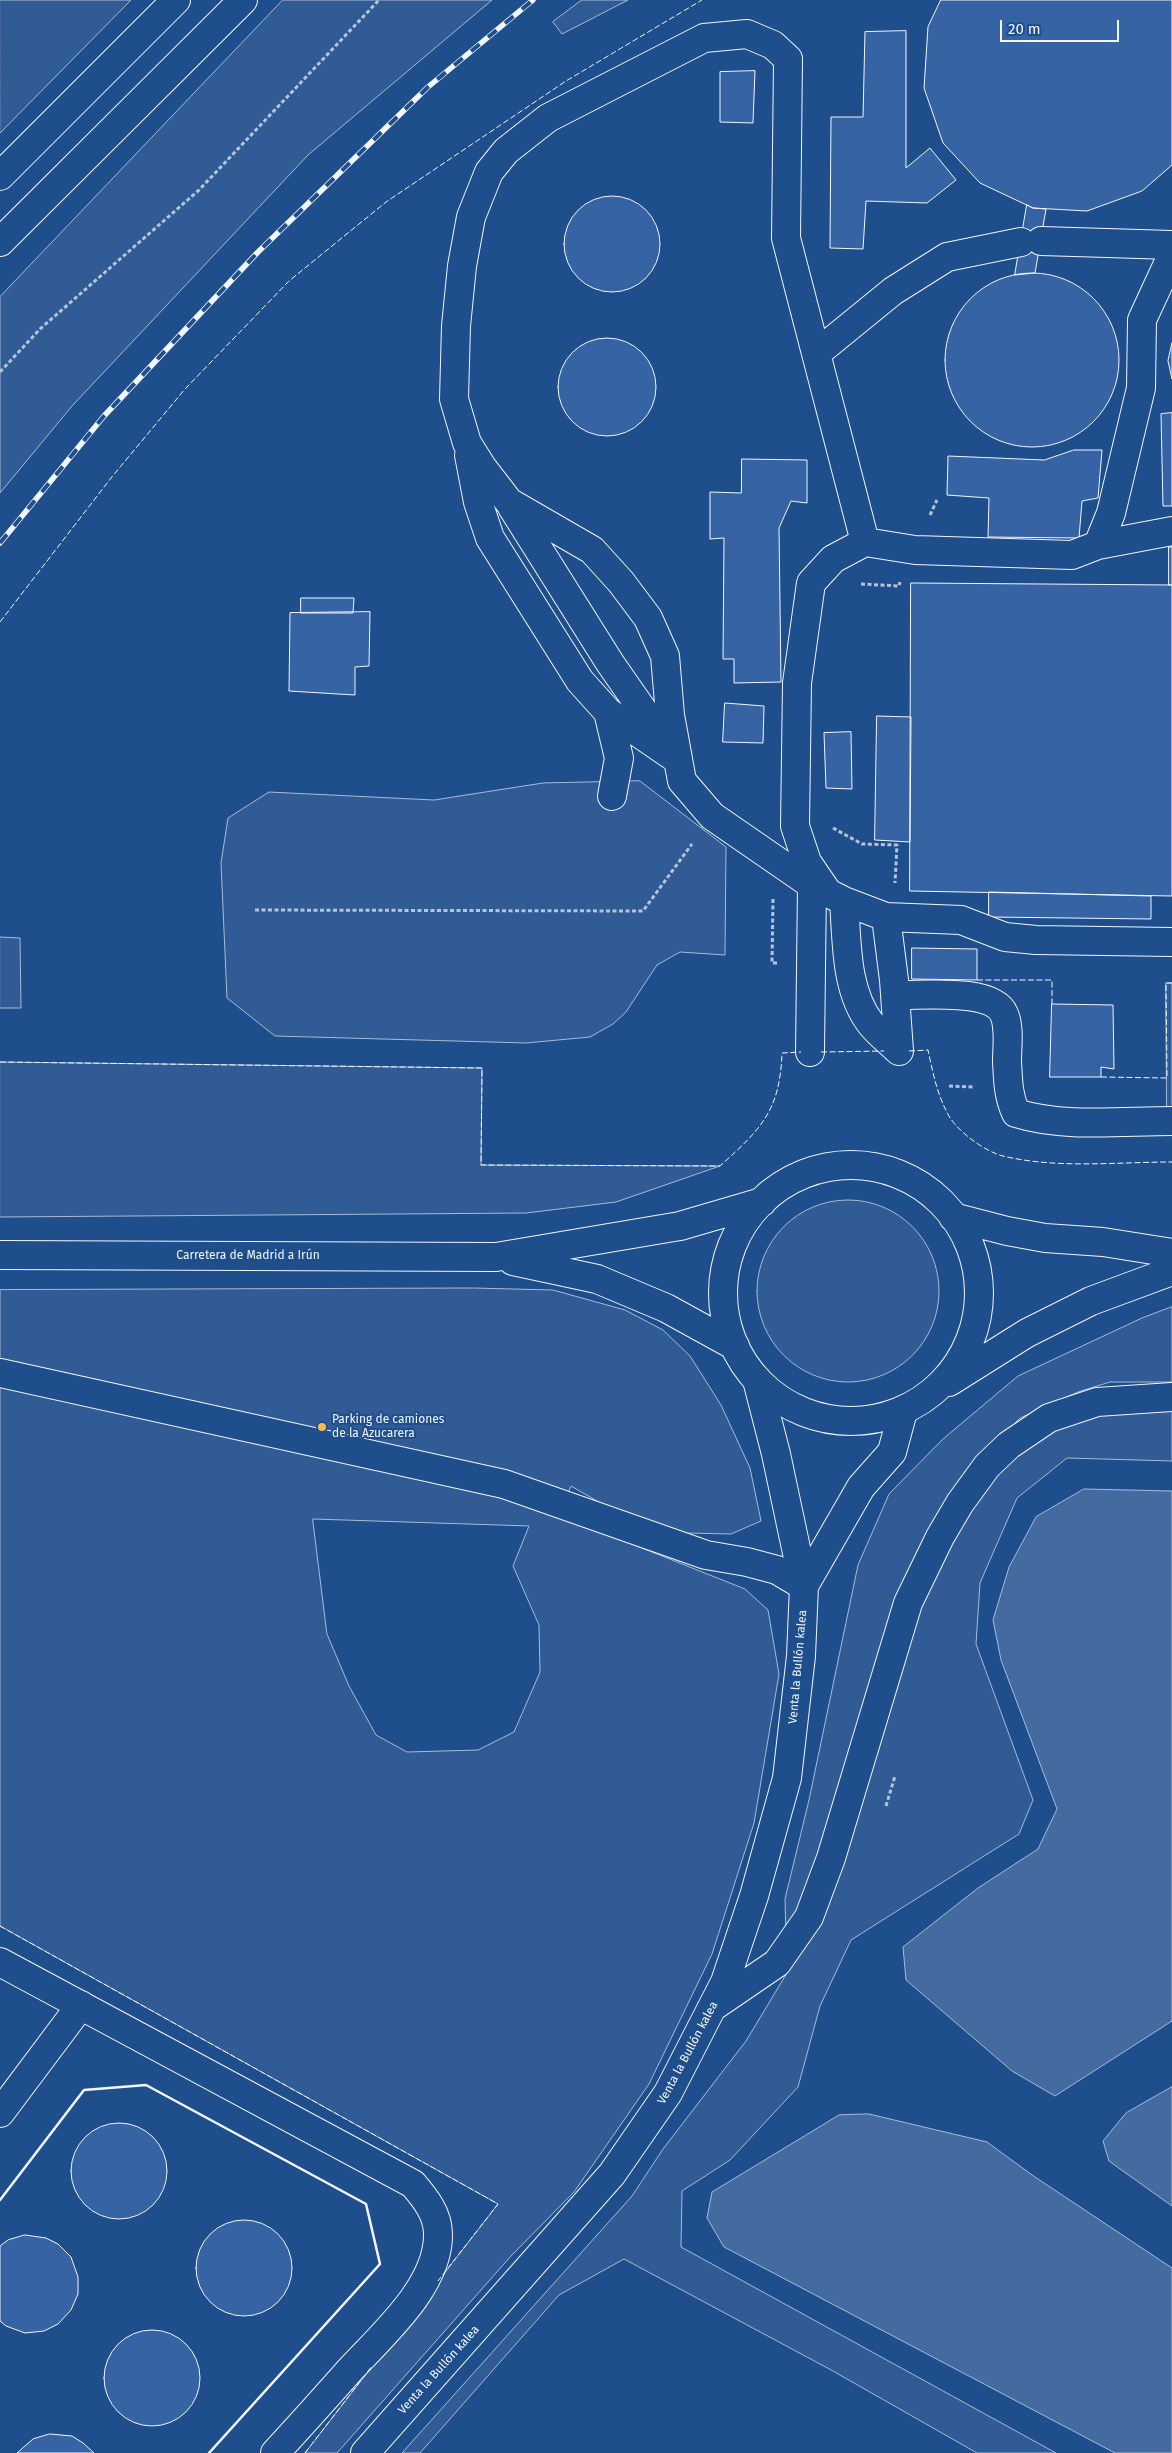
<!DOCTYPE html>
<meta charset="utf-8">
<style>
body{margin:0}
#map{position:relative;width:1172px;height:2453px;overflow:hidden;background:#1f4e8c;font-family:"Fira Sans",sans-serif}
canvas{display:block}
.scale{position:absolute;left:1000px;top:20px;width:119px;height:22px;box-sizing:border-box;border:2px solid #f2f6ff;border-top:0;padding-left:6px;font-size:15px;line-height:18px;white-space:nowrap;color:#f2f6ff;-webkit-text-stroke:4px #1f4e8c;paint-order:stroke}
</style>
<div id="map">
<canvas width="1172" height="2453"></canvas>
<div class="scale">20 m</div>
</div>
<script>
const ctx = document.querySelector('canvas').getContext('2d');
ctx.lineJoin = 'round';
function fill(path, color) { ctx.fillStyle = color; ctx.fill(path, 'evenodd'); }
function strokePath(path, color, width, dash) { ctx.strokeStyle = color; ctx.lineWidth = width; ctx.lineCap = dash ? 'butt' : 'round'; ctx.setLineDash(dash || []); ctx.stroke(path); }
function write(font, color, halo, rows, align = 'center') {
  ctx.font = font + ' "Fira Sans",sans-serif'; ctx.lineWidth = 4; ctx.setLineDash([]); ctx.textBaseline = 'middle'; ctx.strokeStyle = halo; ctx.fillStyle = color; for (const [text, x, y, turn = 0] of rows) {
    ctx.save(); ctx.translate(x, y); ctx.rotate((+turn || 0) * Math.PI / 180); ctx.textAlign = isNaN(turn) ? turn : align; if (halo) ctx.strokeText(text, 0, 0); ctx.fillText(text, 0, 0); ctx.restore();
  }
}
const built = new Path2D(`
 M 0,0 L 131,0 L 0,133 Z
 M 283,0 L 492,0 L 308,155 L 72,406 L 0,493 L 0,297 Z
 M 582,0 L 628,0 L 562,34 L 553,22 Z
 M 640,781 L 726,847 L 725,955 L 680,952 L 657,965 L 626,1012 L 613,1024 L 590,1037 L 526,1043 L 275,1036 L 227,998 L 221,863 L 228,818 L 269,792 L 434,800 L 543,783 Z
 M 0,937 L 20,938 L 21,1008 L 0,1008 Z
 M 1166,983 L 1172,983 L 1172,1107 L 1167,1107 Z
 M 0,1062 L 482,1068 L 481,1165 L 720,1166 L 616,1202 L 526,1213 L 0,1217 Z
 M757 1291a91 91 0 1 1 182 0a91 91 0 1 1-182 0Z
 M 473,1288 L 553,1290 L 625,1310 L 663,1330 L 690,1356 L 721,1405 L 750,1468 L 761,1521 L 731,1534 L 686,1533 L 609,1508 L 571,1486 L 559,1515 L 745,1589 L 768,1610 L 779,1674 L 754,1823 L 712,1954 L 649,2084 L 574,2192 L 511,2256 L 337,2453 L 305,2453 L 498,2204 L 0,1926 L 0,1290 ZM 313,1519 L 529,1526 L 513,1566 L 539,1625 L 540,1672 L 514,1732 L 478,1750 L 407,1752 L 376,1735 L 349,1686 L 327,1634 Z
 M 1172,1307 L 1172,1382 L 1110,1382 L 1078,1392 L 1020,1418 L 983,1455 L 947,1502 L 822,1857 L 786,1936 L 785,1899 L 809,1800 L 858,1565 L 889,1494 L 943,1439 L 1018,1376 L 1142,1318 Z
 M 1136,1408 L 1172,1409 L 1172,1461 L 1067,1458 L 1017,1498 L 980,1583 L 976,1644 L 1033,1800 L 1019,1834 L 851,1940 L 820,2006 L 798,2087 L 730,2160 L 682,2191 L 681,2247 L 1056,2453 L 977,2453 L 833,2371 L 624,2259 L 559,2295 L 420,2453 L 402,2453 L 632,2196 L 663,2149 L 746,2041 L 820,1918 L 917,1608 L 961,1521 L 997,1467 L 1053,1423 Z`);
fill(built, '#305b95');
strokePath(built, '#a8bbd7', 1);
const water = new Path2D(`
 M 1084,1489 L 1172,1491 L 1172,2021 L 1055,2096 L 1012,2071 L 906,1980 L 903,1947 L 978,1888 L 1038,1849 L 1057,1809 L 1001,1660 L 993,1620 L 1009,1567 L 1036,1517 Z
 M 1172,2087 L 1172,2206 L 1109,2161 L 1103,2141 L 1126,2113 Z
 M 869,2114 L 987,2142 L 1032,2175 L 1172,2268 L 1172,2453 L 1115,2453 L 724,2247 L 707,2218 L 712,2192 L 839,2115 Z`);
fill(water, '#446ba0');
strokePath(water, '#a8bbd7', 1);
const building = new Path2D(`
 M 941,0 L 1172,0 L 1172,165 L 1142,191 L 1087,211 L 1033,208 L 980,183 L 943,143 L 924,88 L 928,27 Z
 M 906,31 L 906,168 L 930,148 L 956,180 L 927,203 L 866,201 L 863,249 L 830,248 L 831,117 L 863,117 L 865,32 Z
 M 755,71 L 753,123 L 720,122 L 720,72 Z
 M564 244a48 48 0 1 1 96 0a48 48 0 1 1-96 0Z
 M 1027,205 L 1033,208 L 1046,209 L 1035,273 L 1015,275 Z
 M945 360a87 87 0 1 1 174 0a87 87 0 1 1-174 0Z
 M558 387a49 49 0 1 1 98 0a49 49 0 1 1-98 0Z
 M 1172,343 L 1172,379 L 1168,361 Z
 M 1172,413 L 1172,506 L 1163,506 L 1161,414 Z
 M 1074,450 L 1102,450 L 1098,498 L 1082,501 L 1079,538 L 988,537 L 989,498 L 947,495 L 948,456 L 1044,460 Z
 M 742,459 L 807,460 L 807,503 L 791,501 L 779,528 L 781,682 L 734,683 L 734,659 L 723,659 L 724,538 L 710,539 L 710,492 L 741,493 Z
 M 1169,547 L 1172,547 L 1172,585 L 1169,585 Z
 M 911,583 L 1172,585 L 1172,896 L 910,891 Z
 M 301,598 L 354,598 L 353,613 L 301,613 Z
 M 370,612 L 369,666 L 355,667 L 355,695 L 289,691 L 290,613 Z
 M 725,703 L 764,706 L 763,743 L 723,742 Z
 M 877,716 L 911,717 L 910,842 L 875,840 Z
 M 851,732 L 852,789 L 826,788 L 824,733 Z
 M 989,892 L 1151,896 L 1151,919 L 989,917 Z
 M 912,948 L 977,949 L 977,980 L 912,979 Z
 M 1052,1004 L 1113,1005 L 1114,1069 L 1101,1067 L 1101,1077 L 1050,1077 Z
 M71 2171a48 48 0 1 1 96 0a48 48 0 1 1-96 0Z
 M196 2268a48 48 0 1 1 96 0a48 48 0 1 1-96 0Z
 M 25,2235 L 46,2238 L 58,2244 L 71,2257 L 78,2277 L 78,2294 L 71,2310 L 58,2324 L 44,2331 L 25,2333 L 6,2326 L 0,2321 L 0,2246 L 8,2240 Z
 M104 2378a48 48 0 1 1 96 0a48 48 0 1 1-96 0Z
 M 50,2434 L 72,2436 L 83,2443 L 94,2453 L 17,2453 L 33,2439 Z`);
fill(building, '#3563a3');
strokePath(building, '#f2f6ff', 1);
const minor = new Path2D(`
 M 0,176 L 176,0
 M 1041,241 L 1172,245
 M 0,242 L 243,0
 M 817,353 L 893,291 L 947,257 L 1021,242
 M 469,455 L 478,502 L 490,538 L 580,681 L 608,712 L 678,760
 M 512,507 L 610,663 L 667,745
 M 865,542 L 786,238 L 788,59 L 773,45 L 747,34 L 704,38 L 548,118 L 506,151 L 489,172 L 471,217 L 462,266 L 456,326 L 454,399 L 467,443 L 482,467 L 509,502 L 592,550 L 621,582 L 648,618 L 665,656 L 670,715 L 682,781 L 712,816 L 812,885 L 844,901 L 886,917 L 961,920 L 1005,937 L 1036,940 L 1172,942
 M 1098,545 L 1111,513 L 1141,388 L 1142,320 L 1172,255
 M 608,712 L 619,758 L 612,796
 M 826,890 L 807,862 L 795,826 L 797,683 L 811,583 L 833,559 L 865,542 L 915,550 L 1072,555 L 1098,545 L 1172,531
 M 844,901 C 847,941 845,991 871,1024 C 879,1034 890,1042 899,1051
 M 886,917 L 894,980 L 899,1051
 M 895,995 C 921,996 992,987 1004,1014 C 1010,1027 1007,1047 1007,1061 C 1008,1080 1008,1096 1016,1113 C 1063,1128 1122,1121 1172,1121
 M 810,1052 L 812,885
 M 0,1373 L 504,1484 L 706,1555 L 747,1562 L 777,1570 L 804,1586
 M 804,1586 L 861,1487 L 892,1452 L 903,1411
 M 0,1962 L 413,2184 C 425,2198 438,2214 438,2234 C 439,2286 382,2335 349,2371 C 325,2398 300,2426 275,2453
 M 714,2006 L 777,1963 L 809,1917 L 831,1858 L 908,1603 L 940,1537 L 960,1503 L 987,1466 L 1009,1445 L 1049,1418 L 1097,1402 L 1172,1397
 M 0,2113 L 81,2005
 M 365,2453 L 612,2174 L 668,2093 L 725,1982 L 754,1896 L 787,1778 L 801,1656 L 804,1586 L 776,1454 L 757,1380`);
const highway = new Path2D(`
 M723 1293a128 128 0 1 1 256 0a128 128 0 1 1-256 0Z
 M 953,1217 L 1007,1231 L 1045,1238 L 1103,1242 L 1172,1253
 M 0,1255 L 496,1257 L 680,1226 L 762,1202
 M 513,1261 L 597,1279 L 666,1308 L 735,1346
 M 949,1382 L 1027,1333 L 1091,1301 L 1172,1271`);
strokePath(minor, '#f2f6ff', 30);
strokePath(highway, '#f2f6ff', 30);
strokePath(new Path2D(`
 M 0,372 L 40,329 L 199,190 L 379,0
 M 930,515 L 937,500
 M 861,584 L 899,586 L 900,582
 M 833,828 L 862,844 L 897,845 L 895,883
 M 773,899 L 772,963 L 777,963
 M 255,910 L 643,911 L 692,844
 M 949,1086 L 974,1087
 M 886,1806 L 895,1776`), '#b3c4dc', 3, [4, 2.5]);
strokePath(minor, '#1f4e8c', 28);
strokePath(highway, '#1f4e8c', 28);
const rail = new Path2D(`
 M 0,543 L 104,416 L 258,252 L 428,87 L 533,0`);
strokePath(rail, '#f2f6ff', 5.5);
strokePath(rail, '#1f4e8c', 4, [11]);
strokePath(new Path2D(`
 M 0,622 L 111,478 L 185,389 L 289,281 L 386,202 L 566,81 L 702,0
 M 977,980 L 1052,980 L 1052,1004
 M 909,1051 L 928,1050 C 933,1073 937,1095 949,1116 C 958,1132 986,1152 1003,1156 C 1057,1169 1117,1162 1172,1162
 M 821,1052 L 884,1051
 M 0,1062 L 482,1068 L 481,1165 L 720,1166 C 761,1129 780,1111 782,1053 L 801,1052
 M 1101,1077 L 1167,1078 L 1166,983 L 1172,983
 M 0,1926 L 498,2204 L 438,2281
 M 305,2453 L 372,2366`), '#f2f6ff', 1, [6, 2.5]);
strokePath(new Path2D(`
 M 0,2200 L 84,2090 L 146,2085 L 366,2204 L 380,2264 L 209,2453`), '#f2f6ff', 2.5);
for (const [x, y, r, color] of [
 [322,1427,5,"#ffb74d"]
]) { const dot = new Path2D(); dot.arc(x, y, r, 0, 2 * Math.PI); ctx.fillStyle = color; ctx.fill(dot); strokePath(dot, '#1f4e8c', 2); }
write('12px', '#f2f6ff', '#1f4e8c', [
 ["Carretera de Madrid a Irún",248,1256],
 ["Venta la Bullón kalea",798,1667,-85],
 ["Venta la Bullón kalea",688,2053,-62],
 ["Venta la Bullón kalea",439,2370,-48]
]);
write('12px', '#f2f6ff', '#1f4e8c', [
 ["Parking de camiones",332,1420],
 ["de la Azucarera",332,1434]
], 'left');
</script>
